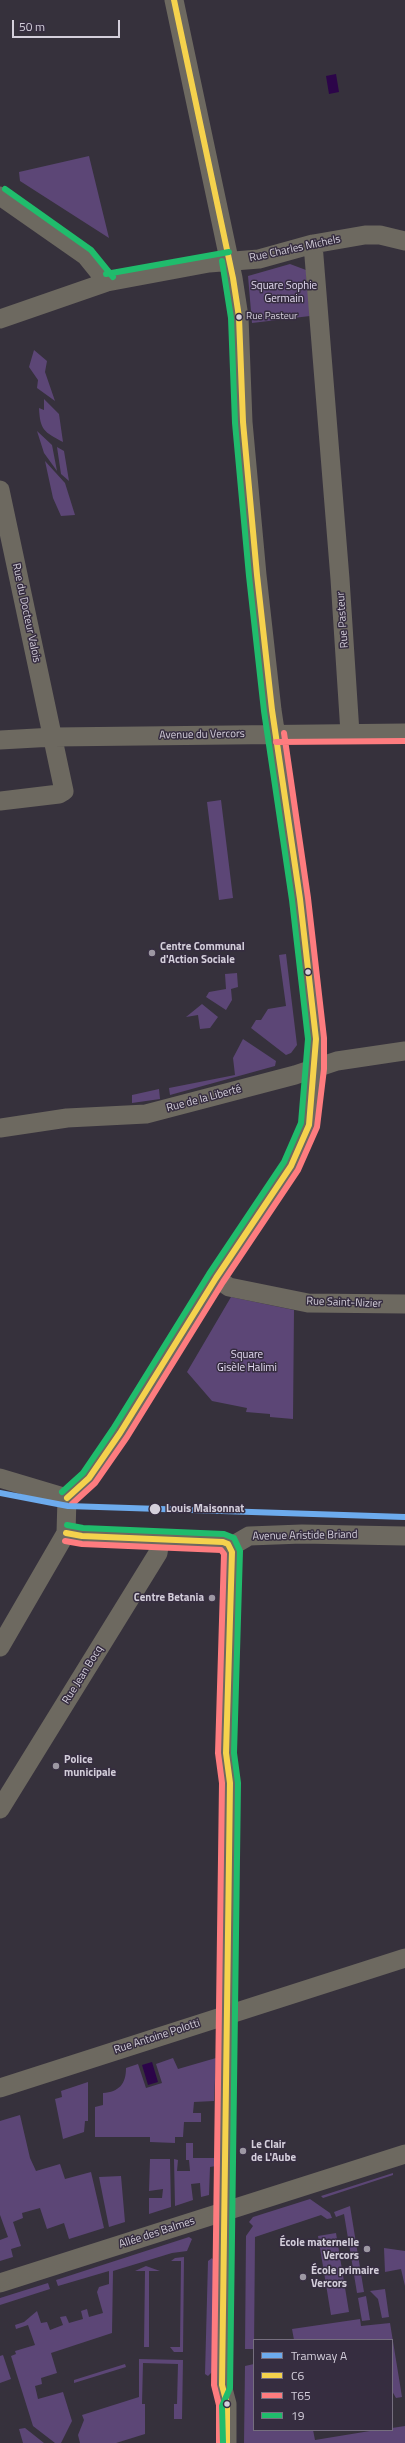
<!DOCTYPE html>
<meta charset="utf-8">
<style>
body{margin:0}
#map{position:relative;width:405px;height:2443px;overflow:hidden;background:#36313c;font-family:"Titillium Web",sans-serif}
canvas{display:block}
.legend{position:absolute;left:253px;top:2339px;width:140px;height:92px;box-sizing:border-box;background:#362d40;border:1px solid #756e7e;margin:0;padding:5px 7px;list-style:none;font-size:12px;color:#d4cfdb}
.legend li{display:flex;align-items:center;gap:8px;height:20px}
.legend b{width:20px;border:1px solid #756e7e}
.scale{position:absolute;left:12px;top:20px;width:108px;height:18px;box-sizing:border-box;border:2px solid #d4cfdb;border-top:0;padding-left:5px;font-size:12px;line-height:14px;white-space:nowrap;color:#d4cfdb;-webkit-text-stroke:3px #362d40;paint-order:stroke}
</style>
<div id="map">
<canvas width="405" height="2443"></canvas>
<ul class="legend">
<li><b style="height:5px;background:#6dabed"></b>Tramway A</li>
<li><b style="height:5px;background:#f5d24d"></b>C6</li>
<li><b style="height:5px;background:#fe7c7f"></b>T65</li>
<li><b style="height:5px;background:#20bc6c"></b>19</li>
</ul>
<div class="scale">50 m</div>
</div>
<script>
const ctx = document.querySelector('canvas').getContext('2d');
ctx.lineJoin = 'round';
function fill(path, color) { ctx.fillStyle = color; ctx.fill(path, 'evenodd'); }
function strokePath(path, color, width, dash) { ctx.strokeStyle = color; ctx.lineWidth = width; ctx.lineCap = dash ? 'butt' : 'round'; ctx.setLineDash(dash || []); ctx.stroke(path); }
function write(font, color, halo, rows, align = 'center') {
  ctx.font = font + ' "Titillium Web",sans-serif'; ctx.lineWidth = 3; ctx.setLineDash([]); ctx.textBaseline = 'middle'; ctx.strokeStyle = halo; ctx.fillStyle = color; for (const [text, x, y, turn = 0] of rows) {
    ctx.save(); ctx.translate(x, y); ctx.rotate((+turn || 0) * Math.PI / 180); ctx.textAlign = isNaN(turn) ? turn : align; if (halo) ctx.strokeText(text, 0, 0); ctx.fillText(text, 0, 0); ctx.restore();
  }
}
fill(new Path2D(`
 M 89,156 L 109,238 L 20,181 L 19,172 Z
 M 290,264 L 306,270 L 310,316 L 252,323 L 248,276 Z
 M 34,350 L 47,361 L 45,372 L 55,401 L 37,388 L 38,380 L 29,367 Z
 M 44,399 L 59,414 L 63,442 C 44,432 40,430 39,408 L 44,410 Z
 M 37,431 L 52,445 L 57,471 L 44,453 Z
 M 57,447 L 64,451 L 69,481 L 61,474 Z
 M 45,461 L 65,483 L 75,515 L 61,516 L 53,498 Z
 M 221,800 L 233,898 L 219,900 L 207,802 Z
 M 286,954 L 297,1045 L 291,1053 L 286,1055 L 251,1028 L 256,1020 L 261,1020 L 268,1009 L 286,1006 L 279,955 Z
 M 237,973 L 238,987 L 231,989 L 232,1000 L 226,1010 L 206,997 L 209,992 L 226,989 L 225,974 Z
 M 202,1004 L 218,1017 L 210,1028 L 200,1029 L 198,1015 L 186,1017 Z
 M 243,1039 L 276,1061 L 275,1066 L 170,1095 L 169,1088 L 235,1075 L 233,1058 Z
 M 159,1089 L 160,1099 L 132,1103 L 132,1095 Z
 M 231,1297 L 294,1310 L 293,1419 L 270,1417 L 270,1414 L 246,1412 L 247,1408 L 212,1401 L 187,1372 Z
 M 173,2058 L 178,2069 L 216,2058 L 214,2101 L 194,2102 L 193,2113 L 201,2113 L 201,2122 L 184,2122 L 183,2137 L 175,2137 L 175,2143 L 150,2142 L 150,2137 L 95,2137 L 95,2107 L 103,2105 L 103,2093 C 119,2092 126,2084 126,2068 L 138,2064 L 146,2088 L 162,2083 L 156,2064 Z
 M 88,2082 L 88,2121 L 85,2121 L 84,2132 L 63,2139 L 55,2099 L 62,2097 L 61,2091 Z
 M 20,2115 L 30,2158 L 36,2171 L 60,2164 L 65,2179 L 91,2172 L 104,2228 L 69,2239 L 64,2223 L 47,2229 L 40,2208 L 22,2213 L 23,2218 L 13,2222 L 21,2246 L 11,2249 L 13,2257 L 0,2261 L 0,2240 L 8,2237 L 0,2215 L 0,2121 Z
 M 186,2143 L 193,2143 L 193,2158 L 216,2158 L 216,2166 L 210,2167 L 209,2195 L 201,2197 L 200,2183 L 191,2184 L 193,2200 L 175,2206 L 174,2159 L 178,2160 L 177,2171 L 190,2171 L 189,2160 L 186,2160 Z
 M 150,2159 L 170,2159 L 171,2207 L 149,2214 L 149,2198 L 162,2198 L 163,2189 L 149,2191 Z
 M 393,2173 L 393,2175 L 323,2198 L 321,2196 Z
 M 121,2176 L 125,2222 L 109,2227 L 99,2177 Z
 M 310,2199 L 330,2213 L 332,2218 L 327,2219 L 321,2215 L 255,2237 L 254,2349 L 245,2349 L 246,2236 L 253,2226 L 249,2222 L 253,2217 Z
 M 350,2206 L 364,2292 L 357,2293 L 344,2214 L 336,2217 L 334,2212 Z
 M 336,2233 L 349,2312 L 331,2315 L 318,2236 Z
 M 189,2237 L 192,2239 L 187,2251 L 172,2253 L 113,2271 L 112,2333 L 51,2353 L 57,2373 L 41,2378 L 42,2384 L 35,2386 L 38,2399 L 63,2392 L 72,2421 L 61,2443 L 55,2443 L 33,2426 L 11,2356 L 16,2354 L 15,2351 L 35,2345 L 28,2325 L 16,2329 L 15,2325 L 24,2322 L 37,2311 L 41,2323 L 47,2322 L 50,2330 L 63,2325 L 60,2317 L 66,2316 L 69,2323 L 83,2319 L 81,2311 L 87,2309 L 89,2317 L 103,2313 L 97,2292 L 99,2287 L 109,2284 L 109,2271 L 58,2286 L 56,2280 Z
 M 384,2248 L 405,2251 L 405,2286 L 401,2269 L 385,2272 Z
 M 184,2257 L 183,2352 L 174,2352 L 170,2347 L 180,2347 L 181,2261 L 171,2261 L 175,2258 Z
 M 212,2258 L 214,2261 L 212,2372 L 208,2376 L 205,2374 L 208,2261 Z
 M 146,2266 L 160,2271 L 149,2271 L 149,2347 L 144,2347 L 145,2271 L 135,2271 Z
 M 48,2283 L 50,2289 L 0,2305 L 0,2298 Z
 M 385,2289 L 389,2317 L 382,2318 L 378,2299 L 370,2291 Z
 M 366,2296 L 370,2320 L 362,2321 L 358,2298 Z
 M 360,2319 L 361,2326 L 390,2323 L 402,2397 L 396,2398 L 392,2391 L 392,2340 L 294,2340 L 292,2329 Z
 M 3,2355 L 11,2379 L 0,2383 L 0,2356 Z
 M 139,2359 L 183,2360 L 182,2419 L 174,2419 L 174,2404 L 177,2404 L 178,2364 L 143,2363 L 142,2404 L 145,2404 L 145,2434 L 116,2443 L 80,2443 L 78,2435 L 84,2420 L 82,2415 L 139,2397 Z
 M 125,2364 L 126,2367 L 74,2383 L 74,2380 Z
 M 254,2364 L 254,2430 L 313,2430 L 315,2440 L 376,2430 L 392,2430 L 392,2428 L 405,2426 L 405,2443 L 244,2443 L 245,2366 Z
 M 25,2428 L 44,2443 L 23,2443 L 19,2429 Z`), '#5c4676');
fill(new Path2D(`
 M 336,74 L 339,92 L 329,94 L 326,76 Z
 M 152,2062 L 158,2082 L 148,2085 L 142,2065 Z`), '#2c0549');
strokePath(new Path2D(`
 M 0,196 L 86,256 L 107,282
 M 313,244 L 340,579 L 350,733
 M 0,319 L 107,282 L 209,263 L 259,259 L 313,244 L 365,235 L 380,235 L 405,241
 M 0,490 L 64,791 L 59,794 L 0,801
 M 0,740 L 54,737 L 405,733
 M 0,1128 L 67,1118 L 146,1114 L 295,1075 L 337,1061 L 405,1051
 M 216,1278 L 229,1287 L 308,1303 L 405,1304
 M 0,1478 L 67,1498
 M 67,1498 L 89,1478 L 120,1433 L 216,1278 L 291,1166 L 309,1125 L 313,1093 L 316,1039 L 300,899 L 272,710 L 257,575 L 243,422 L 239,317 L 233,278 L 174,0
 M 66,1533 L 82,1536 L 223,1542 L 228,1544 L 232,1552 L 226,1753 L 230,1783 L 222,2385 L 227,2404 L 227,2443
 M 230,1547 L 249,1536 L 302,1534 L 405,1536
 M 0,1647 L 66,1533 L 67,1498
 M 0,1809 L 158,1553 L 160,1540
 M 0,2088 L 405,1958
 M 0,2283 L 405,2154`), '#6d6960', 19);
strokePath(new Path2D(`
 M 67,1498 L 89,1478 L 120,1433 L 216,1278 L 291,1166 L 309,1125 L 316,1039 L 300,899 L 272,710 L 257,575 L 243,422 L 239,317 L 233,278 L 174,0
 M 66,1533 L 82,1536 L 223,1542 L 228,1544 L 232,1552 L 226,1753 L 230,1783 L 222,2385 L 227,2404 L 227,2443`), '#f5d24d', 6);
strokePath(new Path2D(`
 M 276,742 L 405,741
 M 72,1504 L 95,1483 L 127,1437 L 223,1282 L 298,1170 L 317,1127 L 324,1069 L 324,1038 L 308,898 L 284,733
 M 65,1541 L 82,1544 L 221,1550 L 224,1554 L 218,1753 L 222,1783 L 214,2385 L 219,2405 L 219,2443`), '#fe7c7f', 6);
strokePath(new Path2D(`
 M 5,189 L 91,250 L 113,277
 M 106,274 L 229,252
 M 62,1492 L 83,1473 L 113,1429 L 209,1274 L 284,1162 L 301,1123 L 308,1039 L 292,900 L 264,711 L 249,576 L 235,423 L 231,318 L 222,261
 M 67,1525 L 83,1528 L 224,1534 L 234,1538 L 240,1551 L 234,1753 L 238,1783 L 230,2388 L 222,2406 L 223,2443`), '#20bc6c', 6);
strokePath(new Path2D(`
 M 0,1493 L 68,1506 L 405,1517`), '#6dabed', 6);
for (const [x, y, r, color] of [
 [239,317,3.5,"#d4cfdb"],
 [152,953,4,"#9d98a3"],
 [308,972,3.5,"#d4cfdb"],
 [155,1509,6,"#d4cfdb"],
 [212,1598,4,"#9d98a3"],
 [56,1766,4,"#9d98a3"],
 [243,2151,4,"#9d98a3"],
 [367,2249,4,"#9d98a3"],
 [303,2277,4,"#9d98a3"],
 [227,2404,3.5,"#d4cfdb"]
]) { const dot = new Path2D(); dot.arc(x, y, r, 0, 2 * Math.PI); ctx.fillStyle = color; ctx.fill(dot); strokePath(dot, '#362d40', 1.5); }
write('10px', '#d4cfdb', '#362d40', [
 ["Rue Pasteur",246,317]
], 'left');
write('11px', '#d4cfdb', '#362d40', [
 ["Rue Charles Michels",295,249,-12],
 ["Rue du Docteur Valois",26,613,78],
 ["Rue Pasteur",343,620,-94],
 ["Avenue du Vercors",202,735,-1],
 ["Rue de la Liberté",204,1099,-15],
 ["Rue Saint-Nizier",344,1303,2],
 ["Avenue Aristide Briand",305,1536,-1],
 ["Rue Jean Bocq",83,1675,-58],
 ["Rue Antoine Polotti",157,2037,-18],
 ["Allée des Balmes",157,2233,-18]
]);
write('11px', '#e5dcf2', '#362d40', [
 ["Square Sophie",284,286],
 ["Germain",284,299],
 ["Square",247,1355],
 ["Gisèle Halimi",247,1368]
]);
write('bold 11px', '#d4cfdb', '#362d40', [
 ["Centre Communal",160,947],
 ["d'Action Sociale",160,960],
 ["Centre Betania",204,1598,"right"],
 ["Police",64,1760],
 ["municipale",64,1773],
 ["Le Clair",251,2145],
 ["de L'Aube",251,2158],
 ["École maternelle",359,2243,"right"],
 ["Vercors",359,2256,"right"],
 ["École primaire",311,2271],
 ["Vercors",311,2284]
], 'left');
write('bold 11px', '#d4cfdb', '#362d40', [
 ["Louis Maisonnat",166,1509]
], 'left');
</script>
